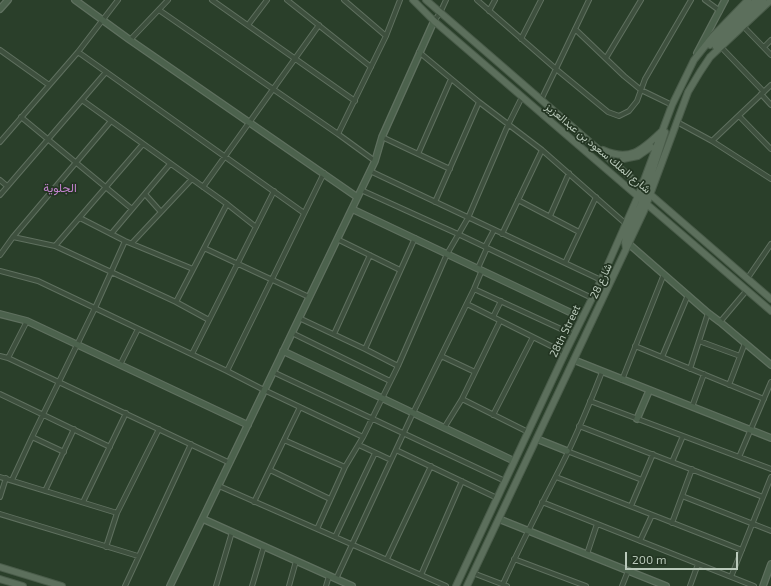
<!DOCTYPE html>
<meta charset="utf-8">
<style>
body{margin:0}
#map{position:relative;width:771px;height:586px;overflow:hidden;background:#2a3f2a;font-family:"Exo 2",sans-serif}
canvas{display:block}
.scale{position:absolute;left:625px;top:552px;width:113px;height:18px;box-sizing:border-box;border:2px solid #bacabb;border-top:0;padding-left:5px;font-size:12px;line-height:14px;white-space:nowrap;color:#bacabb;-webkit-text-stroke:3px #233522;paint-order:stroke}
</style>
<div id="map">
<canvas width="771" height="586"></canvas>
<div class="scale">200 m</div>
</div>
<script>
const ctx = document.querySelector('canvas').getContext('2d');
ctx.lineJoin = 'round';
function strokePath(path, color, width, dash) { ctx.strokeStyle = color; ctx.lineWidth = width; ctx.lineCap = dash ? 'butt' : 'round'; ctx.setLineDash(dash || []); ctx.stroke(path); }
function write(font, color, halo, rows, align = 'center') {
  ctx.font = font + ' "Exo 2",Vazirmatn,sans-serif'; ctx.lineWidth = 3.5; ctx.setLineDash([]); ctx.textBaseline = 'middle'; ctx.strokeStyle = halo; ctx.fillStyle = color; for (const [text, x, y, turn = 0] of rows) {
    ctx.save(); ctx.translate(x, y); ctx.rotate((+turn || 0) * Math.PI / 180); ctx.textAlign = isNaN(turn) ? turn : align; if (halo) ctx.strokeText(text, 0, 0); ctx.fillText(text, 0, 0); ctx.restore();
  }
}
const street = new Path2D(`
 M 212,0 L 355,101
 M 287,0 L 371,67
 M 344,0 L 386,36
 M 477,0 L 556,69 L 608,112 L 619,116 L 629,111 L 637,101 L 645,79 L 691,0
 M 705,0 L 720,11
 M 159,10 L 338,134 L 375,161
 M 489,11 L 495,0
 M 434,21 L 440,13 L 446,0
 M 248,25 L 267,0
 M 744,27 L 771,55
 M 575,29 L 624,76 L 641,90 L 672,105
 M 521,39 L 541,0
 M 130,40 L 168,0
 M 721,47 L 764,92
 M 764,47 L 771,40
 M 0,50 L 49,85
 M 78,52 L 304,213
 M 419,52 L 479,102 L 542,150 L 626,224
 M 606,58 L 641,0
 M 761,94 L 771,105
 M 82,100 L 227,204 L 256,227
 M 541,100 L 589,0
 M 739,116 L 771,149
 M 21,117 L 132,209
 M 677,122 L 712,141 L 771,179
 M 338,134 L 386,36 L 400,0
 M 382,137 L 450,169
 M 712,141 L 771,85
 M 0,142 L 78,52 L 118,0
 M 418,154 L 451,79
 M 370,171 L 601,280
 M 0,180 L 7,186
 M 203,187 L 319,25
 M 361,190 L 458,234 L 592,298
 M 145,194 L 161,212
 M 0,195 L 106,72
 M 518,200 L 579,232
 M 435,202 L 479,102
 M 550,216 L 569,173
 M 80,218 L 125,241 L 193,269
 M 111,234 L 170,164
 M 502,234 L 542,150
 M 13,237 L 55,246 L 176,302 L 209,320
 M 337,239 L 400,270
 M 132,243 L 191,180
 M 55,246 L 143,144
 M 485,247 L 494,230
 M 204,248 L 309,297
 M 0,255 L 13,237 L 111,121
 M 565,263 L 596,197
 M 478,268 L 487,248
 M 0,271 L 38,281 L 227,371 L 264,390 L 363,437 L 398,366 L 447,254 L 468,218 L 508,125 L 522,97
 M 747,279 L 771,244
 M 474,289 L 574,335
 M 176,302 L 227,204
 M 467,304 L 565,353
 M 493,317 L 501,301
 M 299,318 L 365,349 L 415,238
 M 500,321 L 462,399 L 528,432
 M 720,322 L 747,290
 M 292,333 L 390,381
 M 334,334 L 370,255
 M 699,341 L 740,356
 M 635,346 L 764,399
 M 365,349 L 398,366
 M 192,354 L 274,191
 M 0,356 L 8,358 L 230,463
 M 441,356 L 475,372
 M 662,357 L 688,295
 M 8,358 L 27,321
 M 120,365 L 138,329
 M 690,369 L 708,313
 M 227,371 L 324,173
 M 273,372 L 505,481
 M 622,380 L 664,274
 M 729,385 L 745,343
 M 0,394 L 110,447
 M 590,401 L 771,469
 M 692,407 L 704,374
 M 493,415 L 533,337
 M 579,426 L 763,497
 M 444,428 L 462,399
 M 284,440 L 345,467
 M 359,445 L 391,460
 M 396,450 L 497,498
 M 567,451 L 642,480
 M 64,452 L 32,437 L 95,308 L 125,241
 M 739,457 L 771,382
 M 672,462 L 683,436
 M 270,470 L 330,499
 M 0,477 L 117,513
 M 556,477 L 742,550
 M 12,480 L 32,437
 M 219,486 L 317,529 L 345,467 L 363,437
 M 45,491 L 74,429
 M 682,496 L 771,531
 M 0,497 L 6,478
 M 83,502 L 126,413
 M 254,502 L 300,407
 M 542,502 L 754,586
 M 631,506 L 653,454
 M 0,514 L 138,556
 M 672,523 L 692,469
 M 317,529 L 446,586
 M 335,537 L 375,453
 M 640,541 L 652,515
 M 106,547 L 117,513 L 159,429
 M 587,554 L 597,524
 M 387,559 L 431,466
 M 514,559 L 586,586
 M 473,573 L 507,586
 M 421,575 L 462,481
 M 731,577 L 771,477
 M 336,579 L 413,413 L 474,289 L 482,270
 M 503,584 C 519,548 537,513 555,478 C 573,444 588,408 602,372
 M 125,586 L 191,444
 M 216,586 L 232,532
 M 252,586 L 264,546
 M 289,586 L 296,561
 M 326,586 L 329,576
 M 622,586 L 628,571
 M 690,586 L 698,564`);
const secondary = new Path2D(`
 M 75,0 L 130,40 L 357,197
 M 0,9 L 8,0
 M 697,53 L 725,0
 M 352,209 L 582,318
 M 629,244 L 708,313 L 720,322 L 771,365
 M 0,314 L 27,321 L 248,425
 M 283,351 L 514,461
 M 574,360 L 771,438
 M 637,419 L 649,391
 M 537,439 L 567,451
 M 203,519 L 352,586
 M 499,519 L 666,586
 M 170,586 L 375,161 L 382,137 L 434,21
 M 763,586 L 771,564`);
const primary = new Path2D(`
 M 413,0 L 434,21 L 771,311
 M 426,0 L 771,299
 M 710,45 L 756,0
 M 716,47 L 763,0
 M 603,150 C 630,162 642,150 661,132
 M 623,159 L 638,156 L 651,147
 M 626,249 L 625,242 L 626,237 L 643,200 L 665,132
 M 0,567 L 62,586
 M 0,579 L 23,586
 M 456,586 L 565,353 L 601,280 L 638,196 L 672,105 L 694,60 L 713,36 L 748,0
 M 467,586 L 644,211 L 688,92 L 700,72 L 710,57 L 771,0`);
strokePath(street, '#5f705f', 6);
strokePath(secondary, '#5f705f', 8);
strokePath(primary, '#4a5c4a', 8);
strokePath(street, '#3e503e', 4);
strokePath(secondary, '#4c624d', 5.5);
strokePath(primary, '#5c6f5c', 6);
write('11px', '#bacabb', '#233522', [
 ["شارع الملك سعود بن عبدالعزيز",598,148,40],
 ["شارع 28",601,281,-65],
 ["28th Street",565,331,-64]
]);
write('12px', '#c383cf', '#233522', [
 ["الجلوية",60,188]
]);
</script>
